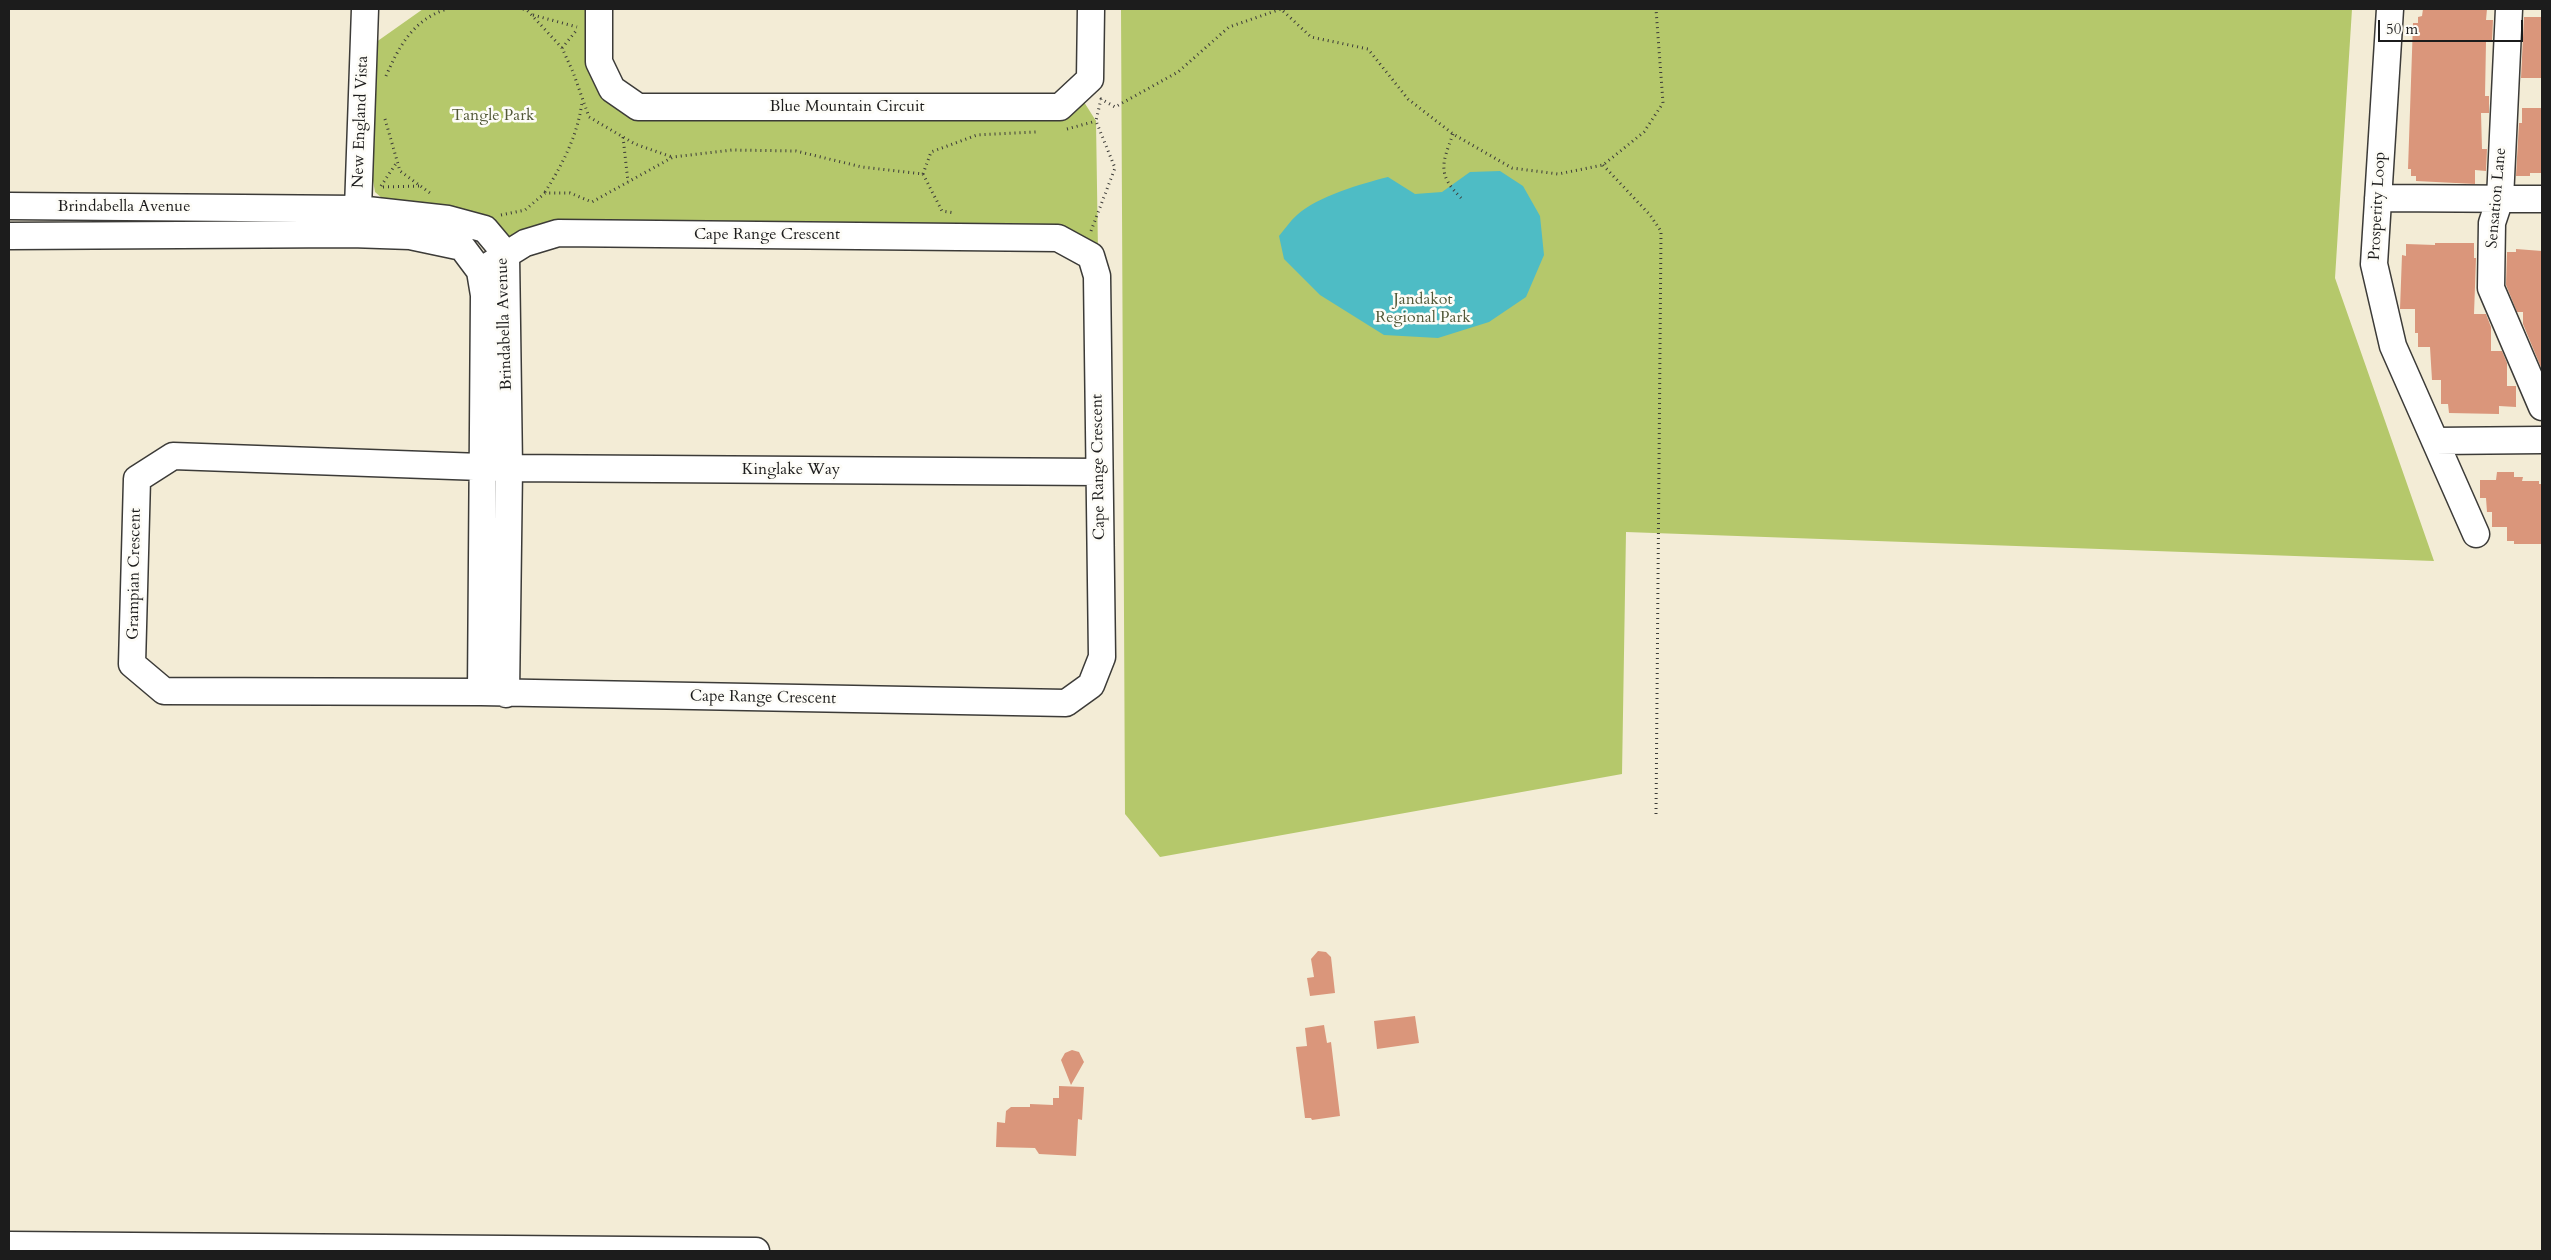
<!DOCTYPE html>
<style>
body{margin:0}
#map{position:relative;width:2551px;height:1260px;overflow:hidden;background:#f3ecd6;font-family:Cardo,serif}
canvas{display:block}
.frame{position:absolute;inset:0;border:10px solid #1c1c1c;pointer-events:none}
.scale{position:absolute;left:2378px;top:20px;width:145px;height:22px;box-sizing:border-box;border:2px solid #1c1c1c;border-top:0;padding-left:6px;font-size:15px;line-height:18px;white-space:nowrap;color:#1c1c1c;-webkit-text-stroke:4px #fdfcf7;paint-order:stroke}
</style>
<div id="map">
<canvas width="2551" height="1260"></canvas>
<div class="frame"></div>
<div class="scale">50 m</div>
</div>
<script>
const ctx = document.querySelector('canvas').getContext('2d');
ctx.lineJoin = 'round';
function fill(path, color) { ctx.fillStyle = color; ctx.fill(path, 'evenodd'); }
function strokePath(path, color, width, dash) { ctx.strokeStyle = color; ctx.lineWidth = width; ctx.lineCap = dash ? 'butt' : 'round'; ctx.setLineDash(dash || []); ctx.stroke(path); }
function write(font, color, halo, rows, align = 'center') {
  ctx.font = font + ' Cardo,serif'; ctx.lineWidth = 5; ctx.setLineDash([]); ctx.textBaseline = 'middle'; ctx.strokeStyle = halo; ctx.fillStyle = color; for (const [text, x, y, turn = 0] of rows) {
    ctx.save(); ctx.translate(x, y); ctx.rotate((+turn || 0) * Math.PI / 180); ctx.textAlign = isNaN(turn) ? turn : align; if (halo) ctx.strokeText(text, 0, 0); ctx.fillText(text, 0, 0); ctx.restore();
  }
}
fill(new Path2D(`
 M 423,9 L 591,9 L 593,78 L 600,95 L 623,111 L 1084,102 L 1096,121 L 1098,252 L 1060,233 L 508,247 L 390,205 L 375,192 L 371,169 L 372,45 Z
 M 1121,9 L 2352,9 L 2335,278 L 2434,561 L 1626,532 L 1622,774 L 1160,857 L 1125,814 Z`), '#b5c86b');
fill(new Path2D(`
 M 1500,171 L 1523,186 L 1540,216 L 1544,255 L 1526,297 L 1489,322 L 1438,338 L 1384,335 L 1320,295 L 1284,259 L 1279,236 C 1285,229 1290,221 1297,215 C 1318,196 1361,184 1388,177 L 1415,194 L 1442,192 L 1470,172 Z`), '#4ebcc5');
fill(new Path2D(`
 M 2423,9 L 2487,9 L 2486,20 L 2493,20 L 2492,42 L 2486,42 L 2485,96 L 2489,96 L 2489,113 L 2481,113 L 2482,149 L 2487,149 L 2486,171 L 2475,170 L 2475,184 L 2416,181 L 2416,176 L 2411,176 L 2411,169 L 2408,169 L 2413,23 L 2418,23 L 2418,17 L 2422,16 Z
 M 2524,17 L 2542,17 L 2542,78 L 2521,78 Z
 M 2522,108 L 2542,108 L 2542,173 L 2530,173 L 2530,176 L 2516,176 L 2519,123 L 2522,123 Z
 M 2435,243 L 2474,243 L 2474,258 L 2476,258 L 2474,314 L 2486,314 L 2491,327 L 2491,351 L 2502,351 L 2507,363 L 2507,386 L 2516,386 L 2516,407 L 2499,406 L 2499,414 L 2449,413 L 2448,404 L 2441,404 L 2441,380 L 2432,380 L 2430,347 L 2418,347 L 2418,333 L 2415,333 L 2415,309 L 2400,309 L 2402,255 L 2406,256 L 2406,244 L 2435,245 Z
 M 2516,249 L 2542,251 L 2542,370 L 2523,324 L 2523,312 L 2517,312 L 2506,285 L 2507,252 L 2516,252 Z
 M 2497,472 L 2514,472 L 2514,477 L 2523,477 L 2522,481 L 2539,481 L 2539,484 L 2542,484 L 2542,544 L 2514,544 L 2514,541 L 2507,541 L 2507,527 L 2492,527 L 2492,512 L 2487,512 L 2486,498 L 2480,498 L 2480,480 L 2496,480 Z
 M 1318,951 L 1326,952 L 1331,957 L 1335,993 L 1310,996 L 1307,978 L 1314,977 L 1311,959 Z
 M 1415,1016 L 1419,1043 L 1377,1049 L 1374,1021 Z
 M 1324,1025 L 1327,1043 L 1331,1042 L 1340,1116 L 1312,1120 L 1311,1118 L 1305,1118 L 1296,1047 L 1307,1046 L 1305,1028 Z
 M 1072,1050 L 1079,1052 L 1084,1062 L 1071,1085 L 1061,1060 L 1065,1053 Z
 M 1059,1086 L 1084,1087 L 1082,1120 L 1078,1119 L 1076,1156 L 1039,1154 L 1035,1148 L 996,1147 L 997,1122 L 1005,1123 L 1006,1111 L 1011,1107 L 1030,1107 L 1030,1104 L 1053,1105 L 1053,1098 L 1059,1098 Z`), '#da967b');
const minor = new Path2D(`
 M 599,9 L 599,62 L 612,89 L 638,107 L 1060,107 L 1090,79 L 1091,9
 M 2390,9 L 2374,264 L 2393,346 L 2476,534
 M 2509,9 L 2500,199 L 2492,223 L 2491,288 L 2542,407
 M 2378,198 L 2542,199
 M 9,206 L 358,209 L 448,219 L 485,229 L 506,254 L 509,468 L 506,694
 M 354,226 L 358,209 L 365,9
 M 9,236 L 351,234 L 410,236 L 462,247 L 480,271 L 484,295 L 481,692
 M 480,271 L 525,243 L 558,233 L 1058,238 L 1091,256 L 1097,276 L 1102,657 L 1091,685 L 1066,703 L 481,692 L 164,691 L 132,664 L 137,479 L 173,456 L 509,468 L 1099,472
 M 2435,441 L 2542,440
 M 9,1245 L 756,1251`);
strokePath(minor, '#3c3b38', 29);
strokePath(new Path2D(`
 M 523,9 L 527,10 L 562,48 L 573,72 L 589,117 L 635,144 L 672,157
 M 533,15 L 577,27
 M 562,48 L 576,31
 M 386,76 C 399,46 414,19 447,9
 M 385,119 L 400,171 L 430,193
 M 1067,129 L 1096,121
 M 1453,134 C 1442,164 1437,174 1461,198
 M 623,137 L 628,182
 M 1603,165 L 1650,215 L 1661,231 L 1656,815
 M 923,174 L 931,152 L 977,135 L 1036,132
 M 381,186 L 397,162
 M 383,187 L 420,186
 M 545,192 C 563,164 578,134 582,102
 M 501,215 L 525,210 L 545,193 L 570,193 L 592,202 L 673,157 L 732,150 L 796,151 L 862,167 L 923,174 L 942,211 L 955,213
 M 1091,231 L 1115,168 L 1096,121 L 1101,99 L 1115,107 L 1178,72 L 1229,27 L 1281,9 L 1311,37 L 1368,49 L 1408,99 L 1453,134 L 1512,168 L 1558,174 L 1603,165 L 1644,132 L 1663,103 L 1656,9`), '#3c3b38', 3, [1, 4]);
strokePath(minor, '#fff', 26);
write('16px', '#1c1c1c', '#fdfcf7', [
 ["Blue Mountain Circuit",847,107],
 ["New England Vista",361,122,-88],
 ["Sensation Lane",2497,198,-85],
 ["Prosperity Loop",2378,206,-87],
 ["Brindabella Avenue",124,207],
 ["Cape Range Crescent",767,235],
 ["Brindabella Avenue",505,324,-92],
 ["Cape Range Crescent",1099,467,-91],
 ["Kinglake Way",791,470],
 ["Grampian Crescent",135,574,-89],
 ["Cape Range Crescent",763,698,1]
]);
write('16px', '#525838', '#fdfcf7', [
 ["Tangle Park",493,116],
 ["Jandakot",1423,300],
 ["Regional Park",1423,318]
]);
</script>
